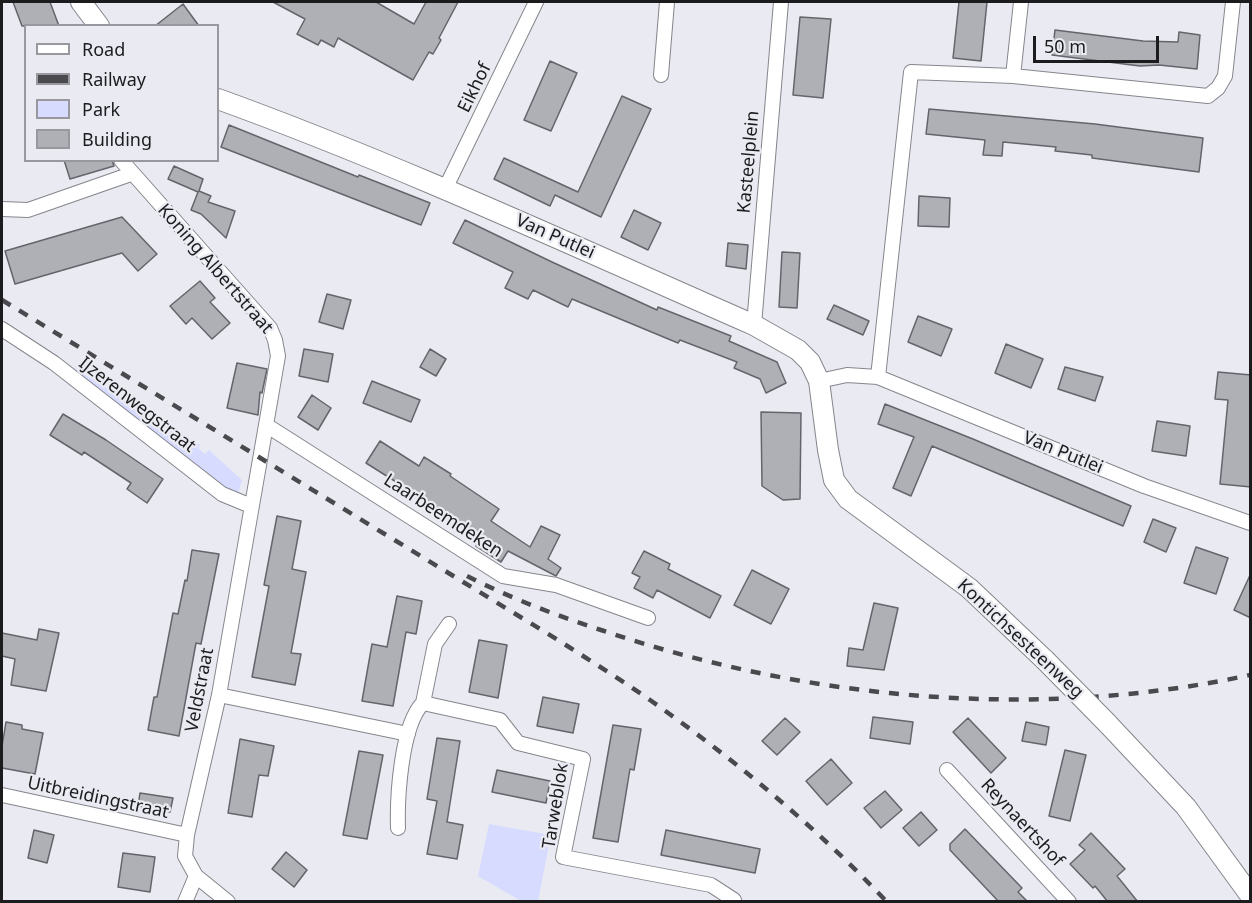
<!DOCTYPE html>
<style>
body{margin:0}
#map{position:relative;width:1252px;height:903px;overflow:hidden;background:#eaebf2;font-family:"Noto Sans",sans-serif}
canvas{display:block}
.frame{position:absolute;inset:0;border:3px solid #1c1c1f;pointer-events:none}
.legend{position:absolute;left:24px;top:24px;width:195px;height:138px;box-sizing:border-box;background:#eaebf2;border:2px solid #98989e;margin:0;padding:8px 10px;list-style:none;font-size:18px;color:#1c1c1f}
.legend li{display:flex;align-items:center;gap:12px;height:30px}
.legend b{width:30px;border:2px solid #98989e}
.scale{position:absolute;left:1033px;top:36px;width:126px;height:27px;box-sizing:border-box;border:3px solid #1c1c1f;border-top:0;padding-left:8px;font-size:18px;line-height:21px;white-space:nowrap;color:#1c1c1f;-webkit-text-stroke:4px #eaebf2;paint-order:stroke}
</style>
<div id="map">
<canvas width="1252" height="903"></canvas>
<div class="frame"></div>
<ul class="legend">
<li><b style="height:8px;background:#fff"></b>Road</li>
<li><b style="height:8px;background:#4a4a4e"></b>Railway</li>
<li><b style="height:16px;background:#d7dbff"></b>Park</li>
<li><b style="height:16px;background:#afb0b6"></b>Building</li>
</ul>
<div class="scale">50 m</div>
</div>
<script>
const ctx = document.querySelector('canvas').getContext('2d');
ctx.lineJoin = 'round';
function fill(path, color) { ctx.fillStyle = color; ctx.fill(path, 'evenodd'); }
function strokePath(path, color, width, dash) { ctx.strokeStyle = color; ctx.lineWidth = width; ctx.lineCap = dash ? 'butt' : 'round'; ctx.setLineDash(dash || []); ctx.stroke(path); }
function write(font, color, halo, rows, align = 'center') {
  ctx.font = font + ' "Noto Sans",sans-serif'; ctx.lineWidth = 4.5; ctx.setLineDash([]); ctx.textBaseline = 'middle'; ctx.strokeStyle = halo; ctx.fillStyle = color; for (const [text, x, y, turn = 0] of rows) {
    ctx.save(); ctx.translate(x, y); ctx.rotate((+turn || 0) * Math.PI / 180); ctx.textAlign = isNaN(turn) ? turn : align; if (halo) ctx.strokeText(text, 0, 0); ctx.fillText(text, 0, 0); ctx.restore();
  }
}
fill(new Path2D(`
 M 72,367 L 200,445 L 198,448 L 205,454 L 209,450 L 242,480 L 238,494 L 233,495 L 70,371 Z
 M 489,824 L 551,835 L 538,901 L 521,901 L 478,876 Z`), '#d7dbff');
const building = new Path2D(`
 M 13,2 L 50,2 L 59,26 L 22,26 Z
 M 273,2 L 376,2 L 414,24 L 426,2 L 458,2 L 439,38 L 441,40 L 433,54 L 429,52 L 413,80 L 338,38 L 334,47 L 321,40 L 318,45 L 297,34 L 305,19 Z
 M 959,2 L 987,2 L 981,61 L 953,58 Z
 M 183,4 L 199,26 L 155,26 Z
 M 800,17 L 831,19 L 823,98 L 793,95 Z
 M 1055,30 L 1143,41 L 1178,42 L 1179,32 L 1200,35 L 1197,69 L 1159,65 L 1140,66 L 1052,55 Z
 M 550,61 L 577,73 L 551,131 L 524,120 Z
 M 622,96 L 651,109 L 601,217 L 555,195 L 550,206 L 494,179 L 504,158 L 578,192 Z
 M 929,109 L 1095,124 L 1203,138 L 1199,172 L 1092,158 L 1092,155 L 1055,151 L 1056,147 L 1003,142 L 1002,156 L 983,155 L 985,140 L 926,134 Z
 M 229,125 L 358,177 L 359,175 L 430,203 L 421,225 L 221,147 Z
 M 64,160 L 112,160 L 114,166 L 70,179 Z
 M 174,166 L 203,179 L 199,191 L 211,196 L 208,202 L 235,211 L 226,238 L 201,214 L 191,210 L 198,192 L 168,179 Z
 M 919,196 L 950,198 L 949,227 L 918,226 Z
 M 634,210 L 661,223 L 648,250 L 621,237 Z
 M 122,217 L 157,254 L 138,271 L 122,253 L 15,284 L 5,251 Z
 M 465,220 L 552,262 L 657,310 L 658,307 L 731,336 L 729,341 L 777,362 L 786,383 L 766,393 L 760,379 L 734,368 L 737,362 L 680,340 L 678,343 L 572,299 L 568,307 L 533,290 L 528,299 L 505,288 L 513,272 L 453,243 Z
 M 728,243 L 748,245 L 746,269 L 726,266 Z
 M 782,252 L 800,253 L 797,308 L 779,307 Z
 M 200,281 L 215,298 L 210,302 L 230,323 L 212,339 L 192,318 L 186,324 L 170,306 Z
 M 327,294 L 351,300 L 343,329 L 319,322 Z
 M 834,305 L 869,321 L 863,335 L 827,319 Z
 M 918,316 L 952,329 L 941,356 L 908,342 Z
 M 1006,344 L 1043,359 L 1031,388 L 995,373 Z
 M 304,349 L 333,354 L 328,382 L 299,376 Z
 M 430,349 L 446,359 L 436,376 L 420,367 Z
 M 237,363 L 267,369 L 262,393 L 260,392 L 258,415 L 227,408 Z
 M 1065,367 L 1103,377 L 1095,401 L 1058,389 Z
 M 1218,372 L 1251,375 L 1251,487 L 1220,484 L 1228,400 L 1215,399 Z
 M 372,381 L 420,400 L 411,422 L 363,403 Z
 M 312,395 L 331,408 L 318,430 L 298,417 Z
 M 885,404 L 973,439 L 1131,506 L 1123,526 L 932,446 L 911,496 L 893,488 L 914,437 L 878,424 Z
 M 761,412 L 801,413 L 800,499 L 783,500 L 762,486 Z
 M 63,414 L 106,440 L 163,479 L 147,503 L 127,489 L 131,483 L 84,452 L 82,455 L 50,435 Z
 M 1157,421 L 1190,426 L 1186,456 L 1152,451 Z
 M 380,441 L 419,466 L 424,457 L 451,474 L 450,476 L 499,509 L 491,521 L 530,547 L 541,526 L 560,535 L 548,559 L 561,568 L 556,576 L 508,551 L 501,562 L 476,546 L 482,536 L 366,463 Z
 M 277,516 L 301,521 L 292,569 L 306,572 L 291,653 L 301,654 L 295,685 L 252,677 L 269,586 L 264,585 Z
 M 1153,519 L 1176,528 L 1166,552 L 1144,542 Z
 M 1196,547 L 1228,558 L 1216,594 L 1184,583 Z
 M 192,550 L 219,554 L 201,644 L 196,643 L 179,736 L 148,730 L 154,697 L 157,697 L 173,613 L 178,614 L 185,580 L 187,581 Z
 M 644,551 L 670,564 L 668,569 L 721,596 L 710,618 L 657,590 L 653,598 L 634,588 L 640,577 L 632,573 Z
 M 752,570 L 789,589 L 771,624 L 734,605 Z
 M 1251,573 L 1251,618 L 1234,610 Z
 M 397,596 L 422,601 L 416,634 L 406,632 L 393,706 L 362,701 L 372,644 L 387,647 Z
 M 874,603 L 898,608 L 884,670 L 847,666 L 849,648 L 863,650 Z
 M 39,629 L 59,633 L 46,691 L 11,685 L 15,659 L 2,656 L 2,633 L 37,640 Z
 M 479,640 L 507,645 L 498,698 L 469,692 Z
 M 543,697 L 579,704 L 573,733 L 537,726 Z
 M 873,717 L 913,722 L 910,744 L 870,738 Z
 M 785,718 L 800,732 L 777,755 L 762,741 Z
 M 968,718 L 1006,758 L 991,773 L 953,732 Z
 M 6,722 L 22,725 L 22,729 L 43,733 L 35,774 L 2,768 L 2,746 Z
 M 1026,722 L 1049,727 L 1046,745 L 1022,741 Z
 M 613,725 L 641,729 L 634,770 L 630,769 L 618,842 L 593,838 Z
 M 437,738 L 460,741 L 447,822 L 463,825 L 457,859 L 427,854 L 437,801 L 427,799 Z
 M 240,739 L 274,746 L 268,776 L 259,775 L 252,817 L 228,813 Z
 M 1065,750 L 1086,755 L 1070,821 L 1049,816 Z
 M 359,751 L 383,755 L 367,839 L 343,835 Z
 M 831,759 L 852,783 L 827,805 L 806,781 Z
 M 497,770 L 550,781 L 546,803 L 492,792 Z
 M 885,791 L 902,810 L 881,828 L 864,808 Z
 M 140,793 L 173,798 L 170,812 L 138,806 Z
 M 921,812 L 937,830 L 919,846 L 903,828 Z
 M 965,829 L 1022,888 L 1018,892 L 1028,902 L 999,902 L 950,850 L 950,844 Z
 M 34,830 L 54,835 L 47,863 L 28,858 Z
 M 666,830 L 760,849 L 755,873 L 661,855 Z
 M 1091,833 L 1125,869 L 1117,876 L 1138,902 L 1108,902 L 1095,886 L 1093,888 L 1070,864 L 1085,850 L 1079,845 Z
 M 286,852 L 307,870 L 294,887 L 272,869 Z
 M 123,853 L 155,857 L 150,892 L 118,887 Z`);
fill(building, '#afb0b6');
strokePath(building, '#64656b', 1.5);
const street = new Path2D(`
 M 661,75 L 667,2
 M 1013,76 L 1021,2
 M 121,160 L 270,328 L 275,340 L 278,356 L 219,695 L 187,835 L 185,856 L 196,876 L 185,902
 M 445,189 L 536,2
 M 2,209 L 28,210 L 131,174
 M 754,325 L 781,2
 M 2,329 L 54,363 L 222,494 L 251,506
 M 878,377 L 911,72 L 1013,76 L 1208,96 L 1218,88 L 1225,76 L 1233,2
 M 819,381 L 847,375 L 878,377 L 1144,486 L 1250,523
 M 266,425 L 503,576 L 556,585 L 648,618
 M 219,695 L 408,734
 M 423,703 L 500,720 L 518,743 L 583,759 L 563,857 L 711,885 L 734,900
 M 947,770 L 1069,902
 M 2,795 L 187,835
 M 398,828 C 397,798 401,725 423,703 L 435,644 L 449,624
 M 196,876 L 228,902`);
const secondary = new Path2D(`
 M 81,2 L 99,26
 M 218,99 C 400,165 576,247 754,325 L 798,350 L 810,362 L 819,381 L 828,450 L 834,480 L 848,499 L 969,588 L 1045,660
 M 1107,723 L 1186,807 L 1250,895`);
strokePath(street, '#85868c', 16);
strokePath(secondary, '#85868c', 22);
strokePath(street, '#fff', 14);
strokePath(secondary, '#fff', 20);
strokePath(new Path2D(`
 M 2,300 L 558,640 C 589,660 620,679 650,700 C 735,760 815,826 887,902
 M 467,576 C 510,598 555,615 601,630 C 807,700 1037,721 1250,675`), '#4a4a4e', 4.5, [10, 10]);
const secondaryBridge = new Path2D(`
 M 1045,660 L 1107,723`);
strokePath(secondaryBridge, '#85868c', 22, []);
strokePath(secondaryBridge, '#fff', 20);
write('18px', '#1c1c1f', '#eaebf2', [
 ["Eikhof",475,88,-64],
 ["Kasteelplein",749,162,-85],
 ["Van Putlei",555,237,24],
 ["Koning Albertstraat",215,269,49],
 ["IJzerenwegstraat",137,405,38],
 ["Van Putlei",1063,453,22],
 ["Laarbeemdeken",443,516,33],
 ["Kontichsesteenweg",1020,639,43],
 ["Veldstraat",200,690,-79],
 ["Uitbreidingstraat",98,798,12],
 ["Tarweblok",556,806,-81],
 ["Reynaertshof",1022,823,47]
]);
</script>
